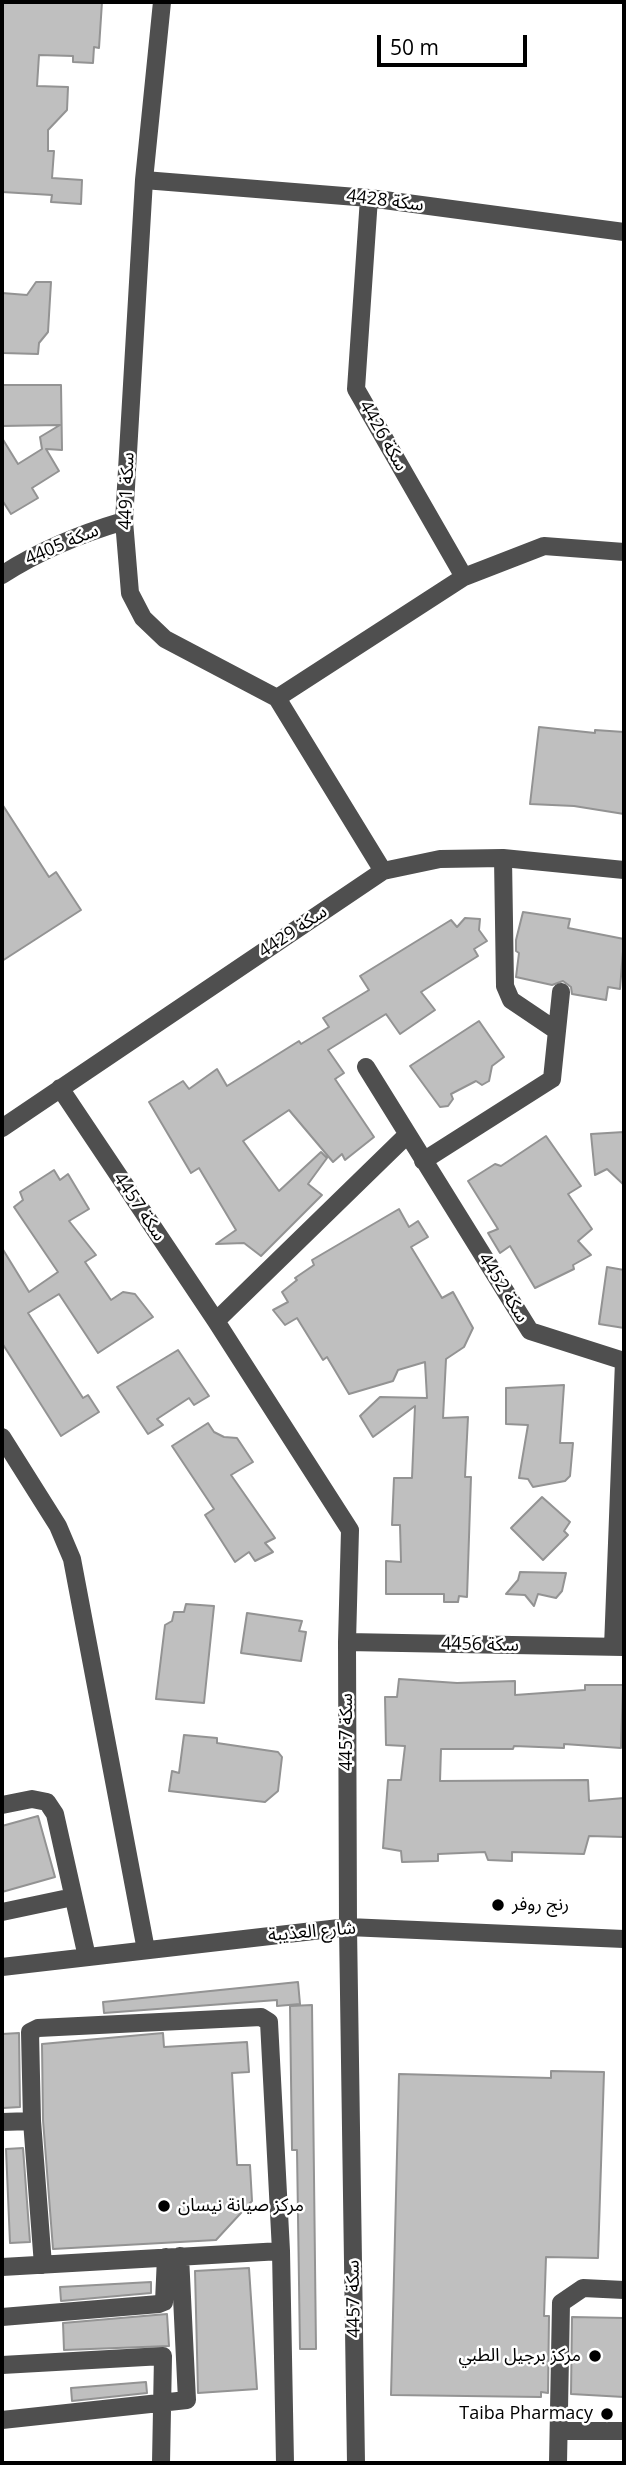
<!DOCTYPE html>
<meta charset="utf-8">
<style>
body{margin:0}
#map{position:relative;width:626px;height:2465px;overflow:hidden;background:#fff;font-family:"Open Sans",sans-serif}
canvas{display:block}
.frame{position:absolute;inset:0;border:4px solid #000;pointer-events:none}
.scale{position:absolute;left:377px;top:35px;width:150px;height:32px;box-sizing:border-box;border:4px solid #000;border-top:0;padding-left:9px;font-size:21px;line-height:24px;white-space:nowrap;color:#000;-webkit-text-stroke:5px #fff;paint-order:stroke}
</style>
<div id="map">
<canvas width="626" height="2465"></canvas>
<div class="frame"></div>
<div class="scale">50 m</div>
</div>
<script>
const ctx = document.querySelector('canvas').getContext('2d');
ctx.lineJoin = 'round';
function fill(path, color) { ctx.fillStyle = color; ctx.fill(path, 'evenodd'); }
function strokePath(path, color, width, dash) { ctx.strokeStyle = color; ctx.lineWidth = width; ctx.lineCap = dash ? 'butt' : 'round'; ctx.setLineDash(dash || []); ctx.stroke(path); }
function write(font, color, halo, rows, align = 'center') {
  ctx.font = font + ' "Open Sans","Noto Sans Arabic",sans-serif'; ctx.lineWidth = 5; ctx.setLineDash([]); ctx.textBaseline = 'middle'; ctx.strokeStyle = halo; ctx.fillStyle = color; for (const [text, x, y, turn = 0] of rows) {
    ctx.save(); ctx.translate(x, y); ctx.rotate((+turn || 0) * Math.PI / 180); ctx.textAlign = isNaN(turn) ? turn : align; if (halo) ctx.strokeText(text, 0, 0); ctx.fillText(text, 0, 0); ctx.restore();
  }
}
const building = new Path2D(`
 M 2,2 L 102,2 L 99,48 L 94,47 L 93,63 L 73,62 L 73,56 L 39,55 L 37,86 L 68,87 L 67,110 L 48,130 L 48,151 L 54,151 L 52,178 L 82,180 L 81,204 L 51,202 L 52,195 L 2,192 Z
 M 36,282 L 51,282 L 48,332 L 39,343 L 38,354 L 3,353 L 2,293 L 27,295 Z
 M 2,385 L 61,385 L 62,450 L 46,449 L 59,471 L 32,488 L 38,498 L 11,514 L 2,500 L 2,438 L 18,464 L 42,449 L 40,437 L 60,425 L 2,426 Z
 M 539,727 L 595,733 L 595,730 L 624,732 L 624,814 L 574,806 L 530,804 Z
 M 2,804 L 49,877 L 56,872 L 81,910 L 2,961 Z
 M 523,912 L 570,919 L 568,928 L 624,939 L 620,989 L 608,987 L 606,1000 L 572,994 L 571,987 L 563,981 L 552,985 L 516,977 L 519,953 L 516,951 L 516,940 Z
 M 465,918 L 480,919 L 479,930 L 487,941 L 474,949 L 478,956 L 421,992 L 435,1010 L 400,1034 L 386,1014 L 328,1050 L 344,1073 L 335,1079 L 374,1137 L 345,1160 L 342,1154 L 333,1162 L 289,1110 L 243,1141 L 279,1191 L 321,1152 L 327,1158 L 308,1184 L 322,1195 L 261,1256 L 244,1243 L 216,1244 L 236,1230 L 199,1168 L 191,1173 L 149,1102 L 183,1081 L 189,1089 L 217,1069 L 227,1086 L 299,1041 L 301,1044 L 329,1027 L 323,1018 L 369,990 L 360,976 L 451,920 L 457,927 Z
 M 479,1021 L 504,1057 L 492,1066 L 489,1081 L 482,1085 L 476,1081 L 451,1094 L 453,1099 L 448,1106 L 440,1107 L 410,1066 Z
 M 624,1132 L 624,1185 L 607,1169 L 595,1175 L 591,1134 Z
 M 546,1136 L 581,1186 L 568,1194 L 592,1229 L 578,1241 L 591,1255 L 573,1265 L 574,1269 L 535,1288 L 510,1246 L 500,1253 L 488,1233 L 498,1229 L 468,1181 L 495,1164 L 501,1166 Z
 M 54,1170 L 60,1180 L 68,1174 L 89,1209 L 69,1221 L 96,1255 L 85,1262 L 111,1300 L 123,1292 L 135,1294 L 153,1317 L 98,1353 L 59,1294 L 28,1313 L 83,1398 L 88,1395 L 99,1412 L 61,1436 L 2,1343 L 2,1248 L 29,1292 L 58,1272 L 14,1207 L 23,1200 L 20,1192 Z
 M 399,1209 L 409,1227 L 418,1221 L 428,1237 L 411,1247 L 442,1298 L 453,1292 L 473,1328 L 464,1347 L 446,1359 L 443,1418 L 468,1417 L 465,1477 L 471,1477 L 467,1597 L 459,1596 L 458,1602 L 444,1602 L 444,1594 L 386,1594 L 386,1561 L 401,1562 L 400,1525 L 392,1525 L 394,1478 L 412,1478 L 415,1406 L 373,1437 L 360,1416 L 380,1397 L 427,1398 L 425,1362 L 398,1370 L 393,1381 L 349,1394 L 327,1357 L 323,1360 L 297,1318 L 285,1325 L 273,1310 L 288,1302 L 282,1292 L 297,1280 L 295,1278 L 314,1265 L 312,1260 Z
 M 607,1267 L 624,1270 L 624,1328 L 599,1324 Z
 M 178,1350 L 209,1396 L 194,1405 L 189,1398 L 157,1419 L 163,1425 L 148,1434 L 117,1387 Z
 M 564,1385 L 560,1443 L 573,1443 L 570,1476 L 565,1481 L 533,1487 L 528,1479 L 519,1478 L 528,1425 L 506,1424 L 506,1388 Z
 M 208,1423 L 214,1432 L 224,1437 L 237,1438 L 253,1462 L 231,1475 L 275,1538 L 265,1543 L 273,1552 L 255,1561 L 249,1552 L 235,1562 L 205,1515 L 214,1509 L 172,1446 Z
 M 542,1497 L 570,1522 L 564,1531 L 568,1535 L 543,1560 L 511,1528 Z
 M 520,1572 L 566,1573 L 562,1591 L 556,1598 L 538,1594 L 534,1606 L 525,1595 L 506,1594 L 518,1580 Z
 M 186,1604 L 214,1606 L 204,1703 L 156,1699 L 165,1625 L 172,1621 L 174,1612 L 184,1612 Z
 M 247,1613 L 302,1621 L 299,1631 L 306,1632 L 301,1661 L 241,1653 Z
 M 399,1679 L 457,1683 L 515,1681 L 515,1695 L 585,1690 L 585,1685 L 623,1685 L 621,1748 L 564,1744 L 564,1748 L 514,1746 L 513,1749 L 441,1749 L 440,1781 L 588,1780 L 589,1801 L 624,1798 L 624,1837 L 589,1836 L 584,1854 L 512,1852 L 512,1861 L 488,1860 L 485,1852 L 438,1854 L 438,1861 L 402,1862 L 401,1851 L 383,1848 L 388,1780 L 401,1780 L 405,1746 L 386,1745 L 385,1697 L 397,1697 Z
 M 184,1735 L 217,1738 L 217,1743 L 278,1752 L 282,1757 L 278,1791 L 265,1802 L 169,1791 L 172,1771 L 179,1773 Z
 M 38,1816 L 55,1877 L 2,1892 L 2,1826 Z
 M 298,1982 L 300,2004 L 277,2006 L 277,2000 L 104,2013 L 103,2002 Z
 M 312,2005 L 316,2349 L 300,2349 L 297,2150 L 292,2150 L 290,2006 Z
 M 19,2033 L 20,2107 L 3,2108 L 2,2034 Z
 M 163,2033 L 164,2047 L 247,2042 L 249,2072 L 232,2073 L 237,2165 L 250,2165 L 252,2201 L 216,2240 L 53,2249 L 43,2120 L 42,2044 Z
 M 551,2071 L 604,2072 L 598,2258 L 546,2257 L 544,2316 L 549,2316 L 548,2393 L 541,2392 L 541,2397 L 391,2395 L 399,2074 L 551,2078 Z
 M 23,2148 L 30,2242 L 10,2243 L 6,2149 Z
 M 249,2268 L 257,2389 L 198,2393 L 195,2271 Z
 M 151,2282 L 151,2293 L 61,2301 L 60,2287 Z
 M 167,2314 L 169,2346 L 64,2350 L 63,2323 Z
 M 572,2317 L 624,2318 L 624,2397 L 571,2394 Z
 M 146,2382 L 147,2393 L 72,2401 L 71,2388 Z`);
fill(building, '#bfbfbf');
strokePath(building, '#939393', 2);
strokePath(new Path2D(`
 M 162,2 L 144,180 L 124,521 L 130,593 L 143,618 L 165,639 L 277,698 L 383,871
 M 144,180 L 369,198 L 624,232
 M 369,198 L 356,389 L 464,577
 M 2,575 C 40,550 80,534 124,521
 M 277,698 L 464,577 L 544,546 L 624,552
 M 503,858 L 505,986 L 511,1000 L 557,1031
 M 366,1067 L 530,1331 L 624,1361
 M 60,1088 L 216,1321 L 350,1530 L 347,1642 L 348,1927 L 356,2463
 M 2,1128 L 383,871 L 440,859 L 503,858 L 624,870
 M 423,1161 L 552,1079 L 561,992
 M 216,1321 L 407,1135
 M 2,1437 L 58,1526 L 72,1559 L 146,1950
 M 347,1642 L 623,1647
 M 613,1647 L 624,1361
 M 2,1805 L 32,1799 L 47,1802 L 55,1814 L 87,1957
 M 2,1912 L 73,1897
 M 2,1967 L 348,1927 L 624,1939
 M 32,2121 L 43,2265
 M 2,2122 L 32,2121 L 30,2032 L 38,2028 L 261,2017 L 269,2022 L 281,2251
 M 2,2267 L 281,2251 L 285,2463
 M 2,2317 L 159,2304 L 164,2302 L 166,2257
 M 2,2365 L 163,2356 L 161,2463
 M 2,2420 L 187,2400 L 180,2256
 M 559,2431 L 624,2431
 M 558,2463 L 561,2303 L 583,2288 L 624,2290`), '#4f4f4f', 18);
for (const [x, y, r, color] of [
 [498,1905,7,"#000"],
 [164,2206,7,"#000"],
 [595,2356,7,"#000"],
 [607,2414,7,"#000"]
]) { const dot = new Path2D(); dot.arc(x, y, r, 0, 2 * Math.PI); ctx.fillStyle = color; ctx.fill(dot); strokePath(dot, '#fff', 2.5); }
write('18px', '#000', '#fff', [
 ["سكة 4428",385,201,7],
 ["سكة 4426",383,436,60],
 ["سكة 4491",127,491,-88],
 ["سكة 4405",62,545,-23],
 ["سكة 4429",293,932,-34],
 ["سكة 4457",139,1207,56],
 ["سكة 4452",503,1288,58],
 ["سكة 4456",480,1645,1],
 ["سكة 4457",347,1732,-90],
 ["شارع العذيبة",312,1932,-5],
 ["سكة 4457",354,2299,-91]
]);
write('18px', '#000', '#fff', [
 ["رنج روفر",512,1905],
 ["مركز صيانة نيسان",178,2206],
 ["مركز برجيل الطبي",581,2356,"right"],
 ["Taiba Pharmacy",593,2414,"right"]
], 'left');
</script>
